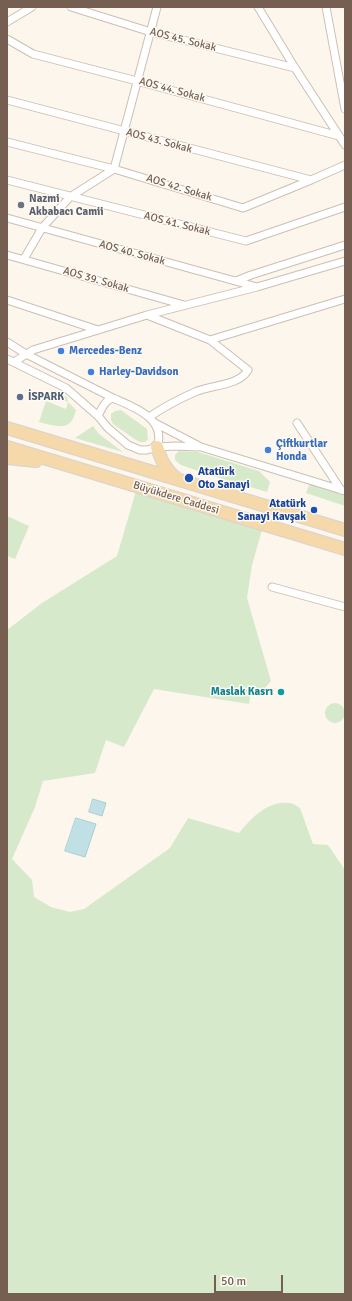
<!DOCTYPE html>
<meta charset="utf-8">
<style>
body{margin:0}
#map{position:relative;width:352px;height:1301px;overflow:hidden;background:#fcf6ec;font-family:Signika,sans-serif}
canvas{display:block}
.frame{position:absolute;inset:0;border:8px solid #765e50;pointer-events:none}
.scale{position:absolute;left:214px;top:1275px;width:69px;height:18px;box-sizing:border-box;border:2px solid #765e50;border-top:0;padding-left:5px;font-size:12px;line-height:14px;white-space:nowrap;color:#765e50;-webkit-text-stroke:3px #fefaf3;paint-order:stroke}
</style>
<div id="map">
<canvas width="352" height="1301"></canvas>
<div class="frame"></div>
<div class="scale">50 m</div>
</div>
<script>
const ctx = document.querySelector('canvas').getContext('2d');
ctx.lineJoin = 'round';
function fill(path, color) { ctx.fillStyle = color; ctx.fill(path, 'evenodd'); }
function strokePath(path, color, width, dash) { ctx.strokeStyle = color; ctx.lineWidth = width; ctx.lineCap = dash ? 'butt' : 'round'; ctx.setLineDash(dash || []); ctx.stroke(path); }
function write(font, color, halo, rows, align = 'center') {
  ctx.font = font + ' Signika,sans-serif'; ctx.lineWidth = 3; ctx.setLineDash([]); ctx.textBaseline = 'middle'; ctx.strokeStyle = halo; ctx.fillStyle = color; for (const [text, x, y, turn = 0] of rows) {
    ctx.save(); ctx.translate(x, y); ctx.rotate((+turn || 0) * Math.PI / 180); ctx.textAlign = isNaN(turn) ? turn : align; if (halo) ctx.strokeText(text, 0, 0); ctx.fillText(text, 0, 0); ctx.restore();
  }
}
fill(new Path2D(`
 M 54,391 L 67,397 L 68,402 L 76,410 C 71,433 56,426 39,422 L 46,401 L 66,409 L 68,402 L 51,396 Z
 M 121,410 L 147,429 L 148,439 L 145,442 L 140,442 L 136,440 L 113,424 L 111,420 L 111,414 L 115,411 Z
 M 93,426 L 99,434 L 123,452 L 75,438 Z
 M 179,451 L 198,452 L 259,471 L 270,482 L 267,492 L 213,476 L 181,465 L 175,460 L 175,455 Z
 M 310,483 L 345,494 L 345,506 L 306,493 Z
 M 136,491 L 262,530 L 252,565 L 247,598 L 271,681 L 264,689 L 251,689 L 249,704 L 154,689 L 124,747 L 106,740 L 95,773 L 43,781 L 35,807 L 12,859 L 32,880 L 34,897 L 51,907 L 70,912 L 84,909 L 170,848 L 188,818 L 239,833 C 251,819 267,800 289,803 C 292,803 297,806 300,808 L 313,844 L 328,845 L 345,870 L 345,1294 L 7,1294 L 7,630 L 42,603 L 117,556 Z
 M 7,516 L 29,526 L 15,559 L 7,556 Z
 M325 713a10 10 0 1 1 20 0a10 10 0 1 1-20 0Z`), '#d7e9cb');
const water = new Path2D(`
 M 93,799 L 106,803 L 102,816 L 89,812 Z
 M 76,818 L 96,824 L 85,857 L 65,851 Z`);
fill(water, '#c1e0e5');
strokePath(water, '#a8cfd6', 1);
const minor = new Path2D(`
 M 71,7 L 151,32 L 295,68
 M 258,7 L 295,68 L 345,145
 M 326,7 L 345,109
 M 7,22 L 32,7
 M 7,39 L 33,54 L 137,81 L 339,136
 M 7,100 L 311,180
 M 7,142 L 114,169 L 243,208 L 311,180 L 345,165
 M 7,180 L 246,241 L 345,207
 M 7,218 L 257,287
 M 7,255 L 184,305
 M 24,259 L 42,228 L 70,197 L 114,169 L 157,7
 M 236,281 L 251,275 L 345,245
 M 7,300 L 98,330
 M 147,315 L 210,340 L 248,370 C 239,386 210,385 195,392 C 179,399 164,407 149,417
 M 210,340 L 345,299
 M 7,342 L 26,354 L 113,398
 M 7,359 L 66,388 L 98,416 L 108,428 L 128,445 L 140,450 L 147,450 L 157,447 C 167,418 133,407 113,398 C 105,400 102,408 98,416
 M 14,362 L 33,350 L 147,315 L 257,287 L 345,261
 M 155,423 L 201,447 L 345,491
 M 297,423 L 341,490
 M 157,447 L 176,446 L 197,447
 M 272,587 L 345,607`);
const primary = new Path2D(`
 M 7,428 L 345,530
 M 7,447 L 345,549
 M 157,447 C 161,460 165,469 176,478
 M 7,458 L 36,461`);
strokePath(minor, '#cebeb2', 9);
strokePath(primary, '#d9d2ce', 14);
strokePath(minor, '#fff', 7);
strokePath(primary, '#f5d9aa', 12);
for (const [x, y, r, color] of [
 [21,205,4,"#6b7280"],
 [61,351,4,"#3f7fe0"],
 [91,372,4,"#3f7fe0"],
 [20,397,4,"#5c6f8a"],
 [268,450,4,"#3f7fe0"],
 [189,478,5,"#1a4fb4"],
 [314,510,4,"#1a4fb4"],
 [281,692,4,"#0f9aa8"]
]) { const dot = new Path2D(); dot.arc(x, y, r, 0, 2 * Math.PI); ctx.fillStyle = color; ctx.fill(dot); strokePath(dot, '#fefaf3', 1.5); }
write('11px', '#765e50', '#fefaf3', [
 ["AOS 45. Sokak",183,40,14],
 ["AOS 44. Sokak",172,90,15],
 ["AOS 43. Sokak",159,141,15],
 ["AOS 42. Sokak",179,188,17],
 ["AOS 41. Sokak",177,224,14],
 ["AOS 40. Sokak",132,253,15],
 ["AOS 39. Sokak",96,280,16],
 ["Büyükdere Caddesi",176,498,17]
]);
write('bold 11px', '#5b616d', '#fefaf3', [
 ["Nazmi",29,199],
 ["Akbabacı Camii",29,212]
], 'left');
write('bold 11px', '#366cbe', '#fefaf3', [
 ["Mercedes-Benz",69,351],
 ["Harley-Davidson",99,372],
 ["Çiftkurtlar",276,444],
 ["Honda",276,457]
], 'left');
write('bold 11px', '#4e5e75', '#fefaf3', [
 ["İSPARK",28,397]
], 'left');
write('bold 11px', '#164399', '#fefaf3', [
 ["Atatürk",198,472],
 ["Oto Sanayi",198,485],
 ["Atatürk",306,504,"right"],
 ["Sanayi Kavşak",306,517,"right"]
], 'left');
write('bold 11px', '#0d838f', '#fefaf3', [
 ["Maslak Kasrı",273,692]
], 'right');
</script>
